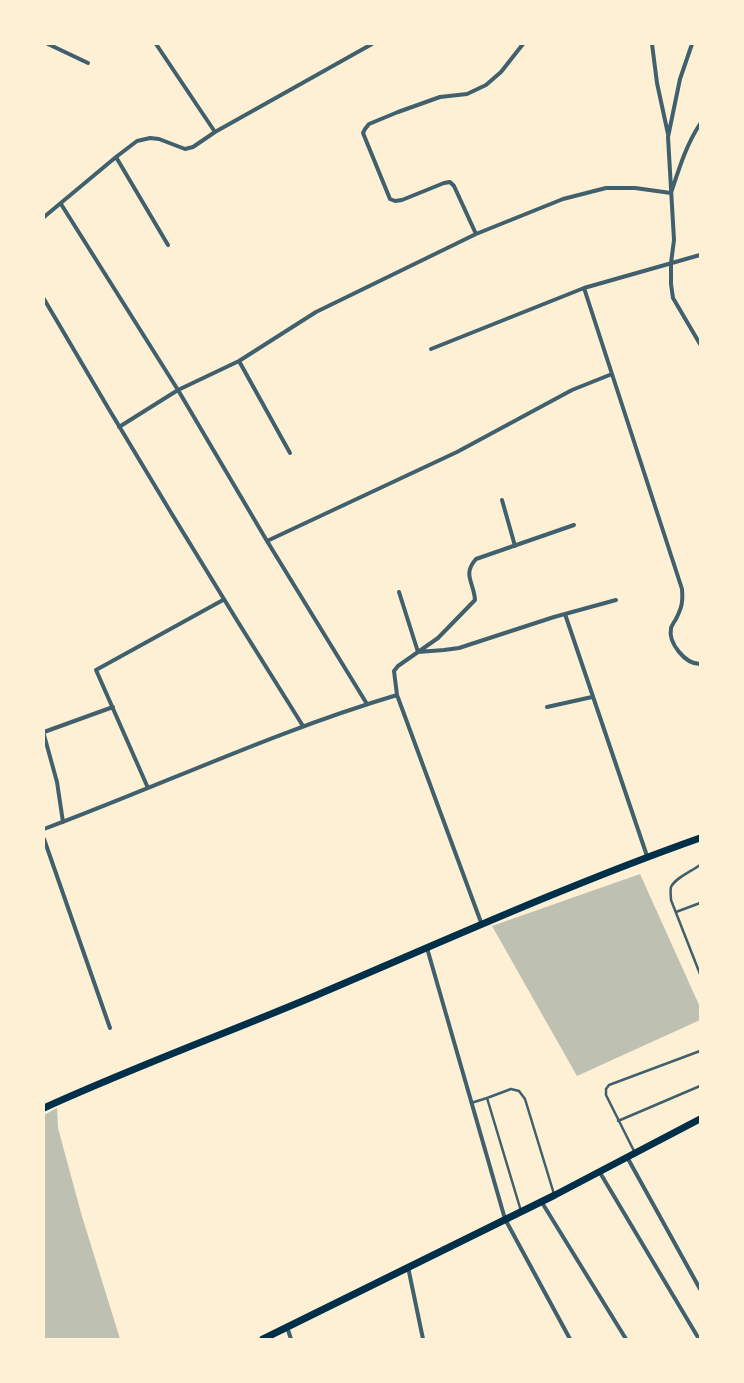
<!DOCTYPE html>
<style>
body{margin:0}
#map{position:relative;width:744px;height:1383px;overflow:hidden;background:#fdf0d5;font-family:Commissioner,sans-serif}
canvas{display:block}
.frame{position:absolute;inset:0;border:45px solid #fdf0d5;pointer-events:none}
</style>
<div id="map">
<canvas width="744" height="1383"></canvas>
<div class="frame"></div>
</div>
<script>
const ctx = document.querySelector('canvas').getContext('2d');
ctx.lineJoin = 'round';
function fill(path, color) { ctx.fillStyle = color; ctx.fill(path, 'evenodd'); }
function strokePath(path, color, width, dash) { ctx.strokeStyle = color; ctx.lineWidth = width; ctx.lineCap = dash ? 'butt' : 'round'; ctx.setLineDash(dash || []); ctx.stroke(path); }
fill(new Path2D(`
 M 640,874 L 700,1007 L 700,1020 L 577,1076 L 492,926 Z
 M 57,1108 L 58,1128 L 81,1213 L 120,1339 L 44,1339 L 44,1115 Z`), '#bec0b2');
strokePath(new Path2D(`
 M 700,865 C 692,871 675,878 671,887 C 670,891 671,897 671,900 L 700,974
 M 676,912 L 700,903
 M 471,1103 L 487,1098
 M 618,1121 L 700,1086
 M 635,1153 L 606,1095 L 606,1089 L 609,1085 L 700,1051
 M 521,1211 L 487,1098 L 511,1089 L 519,1091 L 525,1099 L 554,1194`), '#3f606c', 2.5);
strokePath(new Path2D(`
 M 48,44 L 88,63
 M 156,44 L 215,132
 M 652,44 L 657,83 L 668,134
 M 692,44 L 680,79 L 668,137 L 674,240 L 671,263 L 671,284 L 673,298 L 700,344
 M 116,157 L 168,245
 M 61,204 L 178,390 L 267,541 L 367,704
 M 44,217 L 116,157 L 137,141 L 150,138 L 159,139 L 185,149 L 193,147 L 215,132 L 372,44
 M 476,234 L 454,186 L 450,182 L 444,183 L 402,200 L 395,201 L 390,199 L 363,133 L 365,129 L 369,124 L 398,112 L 440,97 L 467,94 L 486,85 L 501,72 L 523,44
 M 584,288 L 682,589 C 683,602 682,607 676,619 C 674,622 672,625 671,628 C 668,643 685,664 700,664
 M 44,299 C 128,443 214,585 303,726
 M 431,349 L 584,288 L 700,255
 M 239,361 L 290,453
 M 119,427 L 178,390 L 239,361 L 316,312 L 476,234 L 563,199 L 606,188 L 635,188 L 671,193 C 679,169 686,145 700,124
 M 502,500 L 515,546
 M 267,541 L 457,452 L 572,390 L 612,374
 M 399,592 L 418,652
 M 565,614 L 647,856
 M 418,652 L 444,650 L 459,648 L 554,617 L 616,600
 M 547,707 L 592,697
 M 44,732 L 113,707
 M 44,735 L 57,782 L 63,822
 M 148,788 L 96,670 L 223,600
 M 44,829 C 162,785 276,731 397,695
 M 44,839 L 110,1028
 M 482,925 L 397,695 L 394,671 L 398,666 L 438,638 L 475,600 C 474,582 462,575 476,559 L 574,525
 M 427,948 L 505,1219 L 570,1339
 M 627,1157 L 700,1289
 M 599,1171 L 699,1339
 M 541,1201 L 626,1339
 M 408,1267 L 423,1339
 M 287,1327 L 291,1339`), '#3f606c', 4);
strokePath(new Path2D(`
 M 44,1108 C 134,1067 227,1033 317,995 C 444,941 570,884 700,838
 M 263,1339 L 555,1195 L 700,1119`), '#003049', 7);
</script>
